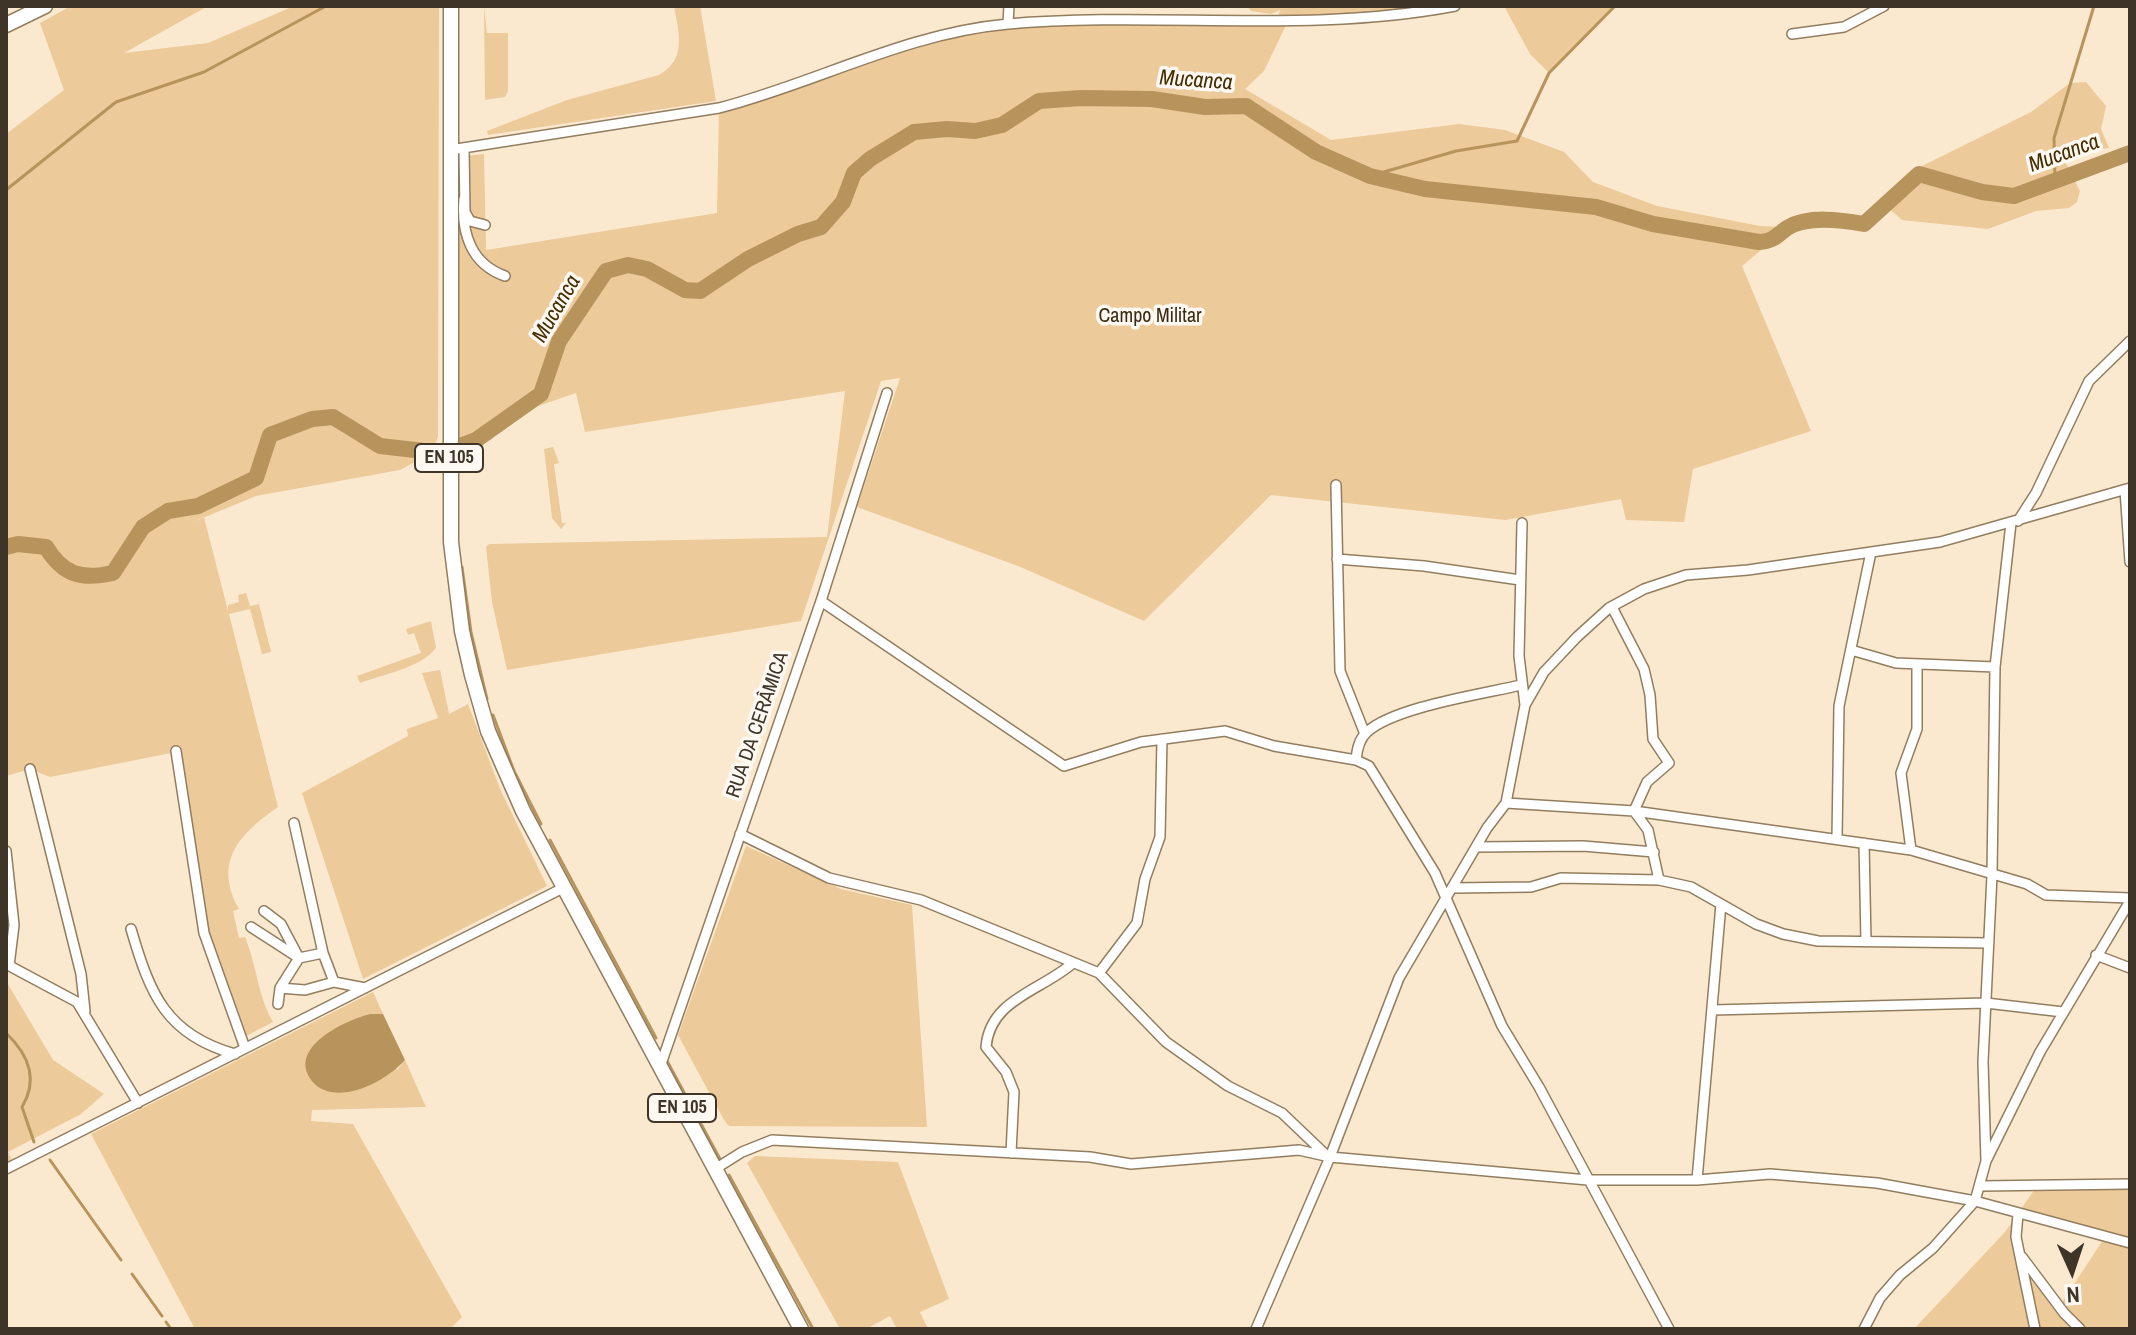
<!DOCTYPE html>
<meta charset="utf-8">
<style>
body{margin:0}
#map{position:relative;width:2136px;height:1335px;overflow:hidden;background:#fbe9cf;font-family:"Archivo Narrow",sans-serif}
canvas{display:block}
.frame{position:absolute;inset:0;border:8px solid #3e3528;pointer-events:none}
.north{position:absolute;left:2032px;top:1231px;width:80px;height:80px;-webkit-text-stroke:6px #fdf8f2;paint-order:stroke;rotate:177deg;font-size:22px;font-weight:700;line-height:32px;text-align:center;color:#3e3528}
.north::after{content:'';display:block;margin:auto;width:28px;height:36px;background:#3e3528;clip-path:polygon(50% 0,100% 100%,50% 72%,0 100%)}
</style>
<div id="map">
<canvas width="2136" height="1335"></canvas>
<div class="frame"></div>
<div class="north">N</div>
</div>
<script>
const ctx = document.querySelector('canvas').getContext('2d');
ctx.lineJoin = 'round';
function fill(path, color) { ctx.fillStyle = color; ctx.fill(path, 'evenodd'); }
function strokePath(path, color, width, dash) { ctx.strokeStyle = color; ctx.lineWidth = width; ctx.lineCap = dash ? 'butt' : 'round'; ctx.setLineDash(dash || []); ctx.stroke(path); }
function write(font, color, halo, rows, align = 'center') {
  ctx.font = font + ' "Archivo Narrow",sans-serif'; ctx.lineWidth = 7; ctx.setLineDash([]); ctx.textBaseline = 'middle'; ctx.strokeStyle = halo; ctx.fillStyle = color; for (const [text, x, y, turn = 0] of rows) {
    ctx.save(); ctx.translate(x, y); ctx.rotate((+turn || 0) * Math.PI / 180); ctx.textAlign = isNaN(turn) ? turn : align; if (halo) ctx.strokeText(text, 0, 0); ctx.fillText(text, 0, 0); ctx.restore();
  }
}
fill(new Path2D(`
 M 71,6 L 208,6 L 124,53 L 208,43 L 294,6 L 439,6 L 438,436 L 433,452 L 400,470 L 256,496 L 193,522 L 204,517 L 228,611 L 228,605 L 239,602 L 238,595 L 246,593 L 250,606 L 259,604 L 271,652 L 262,654 L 250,609 L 229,614 L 278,807 C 239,834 213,862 239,909 L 233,911 L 239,938 L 245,937 C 258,969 257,994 273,1022 L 242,1038 L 204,933 L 176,752 L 50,777 L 30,769 L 6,776 L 6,134 L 64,90 L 40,23 Z
 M 484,6 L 487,33 L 508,33 L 508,91 L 505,97 L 485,100 Z
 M 674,6 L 700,6 L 716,101 L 488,135 L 487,131 L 567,100 L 659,75 C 687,59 679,34 674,6 Z
 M 1247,6 L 1455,6 L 1288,21 L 1264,71 L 1245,89 L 1331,140 L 1459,124 L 1505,130 L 1564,152 L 1593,182 L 1657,206 L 1760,226 L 1789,227 L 1742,266 L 1811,431 L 1693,469 L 1684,522 L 1626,520 L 1621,499 L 1505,520 L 1271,495 L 1144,621 L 1018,566 L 857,507 L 900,378 L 881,381 L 801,621 L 507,670 L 492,602 L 486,547 L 489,544 L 827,537 L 845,391 L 585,432 L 576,393 L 512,415 L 491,440 L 457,453 L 457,157 L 484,154 L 486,250 L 717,213 L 719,108 L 919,39 L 1008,24 L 1277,20 L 1280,10 L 1271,14 L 1251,11 Z
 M 1504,6 L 1615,6 L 1549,73 L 1530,54 Z
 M 2086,82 L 2106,106 L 2101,129 L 2109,148 L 2068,153 L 2064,159 L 2080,191 L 2077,202 L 2069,208 L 2036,211 L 1988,229 L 1902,220 L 1887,207 L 1922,166 L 2031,112 L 2070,83 Z
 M 553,447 L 559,463 L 554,464 L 562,523 L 566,523 L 561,529 L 552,518 L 544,449 Z
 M 431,621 L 436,648 C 420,668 384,674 360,683 L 357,676 L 421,653 L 414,633 L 408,635 L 406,629 Z
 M 440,670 L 449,714 L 468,704 L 501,791 L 547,886 L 363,979 L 302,793 L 408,736 L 407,729 L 438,718 L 422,673 Z
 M 746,846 L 841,889 L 912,905 L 927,1127 L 729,1126 L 724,1120 L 678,1035 Z
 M 6,981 L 53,1060 L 104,1094 L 81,1114 L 8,1152 L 12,1160 L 6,1163 Z
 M 373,992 L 383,1014 L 371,1014 L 397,1070 L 405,1060 L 426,1107 L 312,1110 L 311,1121 L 353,1124 L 462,1317 L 450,1329 L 195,1329 L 91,1134 Z
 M 755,1156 L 898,1162 L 949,1299 L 920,1312 L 928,1329 L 897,1329 L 890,1316 L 866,1329 L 840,1329 L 747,1163 Z
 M 2130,1184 L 2130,1329 L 1914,1329 L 2005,1232 L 2037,1186 ZM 2018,1214 L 2105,1237 L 2059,1307 L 2020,1254 Z`), '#ecca9a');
fill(new Path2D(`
 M 371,1014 L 383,1014 L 405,1060 C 387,1081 335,1109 312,1081 C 285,1048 347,1019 371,1014 Z`), '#b8945d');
strokePath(new Path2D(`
 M 1370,176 L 1456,151 L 1517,141 L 1549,73 L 1615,6
 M 2055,179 L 2054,138 L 2094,6
 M 6,190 L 116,102 L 204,72 L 326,6
 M 462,567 L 471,632 L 487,699
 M 493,715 L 514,771 L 541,824
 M 550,840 L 656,1038
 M 6,1033 C 28,1054 39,1079 22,1107 L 34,1142
 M 667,1061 L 721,1161
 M 50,1160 L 121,1260
 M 729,1175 L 813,1329
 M 132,1274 L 162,1316
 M 166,1322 L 171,1329`), '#b8945d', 3);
strokePath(new Path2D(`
 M 457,447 L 476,440 L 541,394 L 559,341 L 606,271 L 628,265 L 647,269 L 685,290 L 700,291 L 748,259 L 798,234 L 821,227 L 843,202 L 854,173 L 870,159 L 914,132 L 947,129 L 975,131 L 1002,125 L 1039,101 L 1081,98 L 1152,99 L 1205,107 L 1246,106 L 1316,152 L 1370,176 L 1425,189 L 1596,207 L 1653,224 L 1759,242 C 1774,241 1776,236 1787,228 C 1808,215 1842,220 1864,224 L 1919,174 L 1982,192 L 2014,196 L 2130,153
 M 6,547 L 18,544 L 46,547 C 63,575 81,580 113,573 L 143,527 L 168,511 L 198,506 L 256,478 L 270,435 L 312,419 L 333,417 L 380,446 L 433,452`), '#b8945d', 16);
const street = new Path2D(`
 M 1008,24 L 1009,6
 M 1792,34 L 1844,27 L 1884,6
 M 464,148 L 465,212 L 470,221 L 485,225
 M 450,150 L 719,108 C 816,83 906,33 1008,24 C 1158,11 1308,34 1455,6
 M 464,199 C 461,233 471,264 505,276
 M 1336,485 L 1340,671 L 1365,734
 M 2125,490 L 2130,562
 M 2018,521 L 2036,493 L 2089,381 L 2130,341
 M 1522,523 L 1519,656 L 1525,705
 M 1337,559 L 1424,566 L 1520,580
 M 821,601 L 1064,766 L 1141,742 L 1225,731 L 1274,746 L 1356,760 L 1369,766 L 1435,873 L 1502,1026 L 1539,1087 L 1669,1329
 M 1612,607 L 1644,669 L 1650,695 L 1653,739 L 1669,763 L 1647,782 L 1634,811 L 1648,830 L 1659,880
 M 1851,650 L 1896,663 L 1995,667
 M 176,751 L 204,933 L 245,1048
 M 1356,760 C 1357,749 1359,739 1367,732 C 1394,707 1483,694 1521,685
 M 30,769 L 81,974 L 85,1011
 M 1506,803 L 1634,811 L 1911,850 L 2027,884 L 2046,895 L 2130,898
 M 740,834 L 829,878 L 921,900 L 1099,973 L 1166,1042 L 1228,1086 L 1282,1113 L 1324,1153
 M 1837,839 L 1839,706 L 1871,552
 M 1864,843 L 1866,942
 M 1476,847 L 1583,846 L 1654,852
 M 1911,850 L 1901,773 L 1917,729 L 1917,664
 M 6,851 L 14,925 L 9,966
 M 1452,888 L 1531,887 L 1561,878 L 1659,880 L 1691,887 L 1756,924 L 1783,934 L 1818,941 L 1989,943
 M 264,911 L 281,924 L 299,958 L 280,988 L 278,1004
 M 251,927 L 299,958 L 323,953 L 294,823
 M 131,929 C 150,994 166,1035 235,1054
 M 323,953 L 334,982
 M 2096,955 L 2130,968
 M 6,964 L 77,1002 L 138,1103
 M 1099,973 L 1137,923 L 1145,879 L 1160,837 L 1162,739
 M 280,988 L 305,990 L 334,982 L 365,988
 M 1713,1010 L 1986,1003 L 2063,1012
 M 660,1067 L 821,601 L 887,393
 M 1011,1153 L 1014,1092 L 1006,1072 L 986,1047 C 990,999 1041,991 1073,963
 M 1986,1161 L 1983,1062 L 1992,875 L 1995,667 L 2011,523
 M 6,1169 L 563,888
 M 715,1169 L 742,1152 L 772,1140 L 1090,1157 L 1131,1164 L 1299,1150 L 1330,1157 L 1588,1180 L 1697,1180 L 1770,1174 L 1877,1183 L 1975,1201 L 2130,1243
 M 1697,1180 L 1721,904
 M 1981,1186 L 2130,1184
 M 2018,1214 L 2016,1237 L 2035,1329
 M 2022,1257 L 2064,1313 L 2080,1329
 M 1256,1329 L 1330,1157 L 1399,978 L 1487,828 L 1506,803 L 1525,705 L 1544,672 L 1577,637 L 1609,608 L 1644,589 L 1686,575 L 1748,570 L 1940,542 L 2130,488
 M 1864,1329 L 1880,1298 L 1900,1275 L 1933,1248 L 1975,1201 L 1986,1161 L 2040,1052 L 2130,901`);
const secondary = new Path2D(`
 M 6,25 L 45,6`);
const primary = new Path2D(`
 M 451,6 L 451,542 L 462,631 L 472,675 L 488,731 L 523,811 L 801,1329`);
strokePath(street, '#927d5f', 12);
strokePath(secondary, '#927d5f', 17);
strokePath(primary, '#927d5f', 17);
strokePath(street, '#fff', 9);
strokePath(secondary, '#fff', 14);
strokePath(primary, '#fff', 14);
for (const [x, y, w] of [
 [449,458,68],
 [682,1108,68]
]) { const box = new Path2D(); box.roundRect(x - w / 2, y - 14, w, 28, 6); ctx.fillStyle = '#fdf8f2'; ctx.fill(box); strokePath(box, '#3e3528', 2); }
write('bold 18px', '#3e3528', null, [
 ["EN 105",449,458],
 ["EN 105",682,1108]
]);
write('20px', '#3a2a11', '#fdf8f2', [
 ["Campo Militar",1150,317]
]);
write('20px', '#3e3528', '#fdf8f2', [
 ["RUA DA CERÂMICA",758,725,-71]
]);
write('italic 22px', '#462d00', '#fdf8f2', [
 ["Mucanca",1196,81,4],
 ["Mucanca",2064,154,-20],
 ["Mucanca",557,309,-60]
]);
</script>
